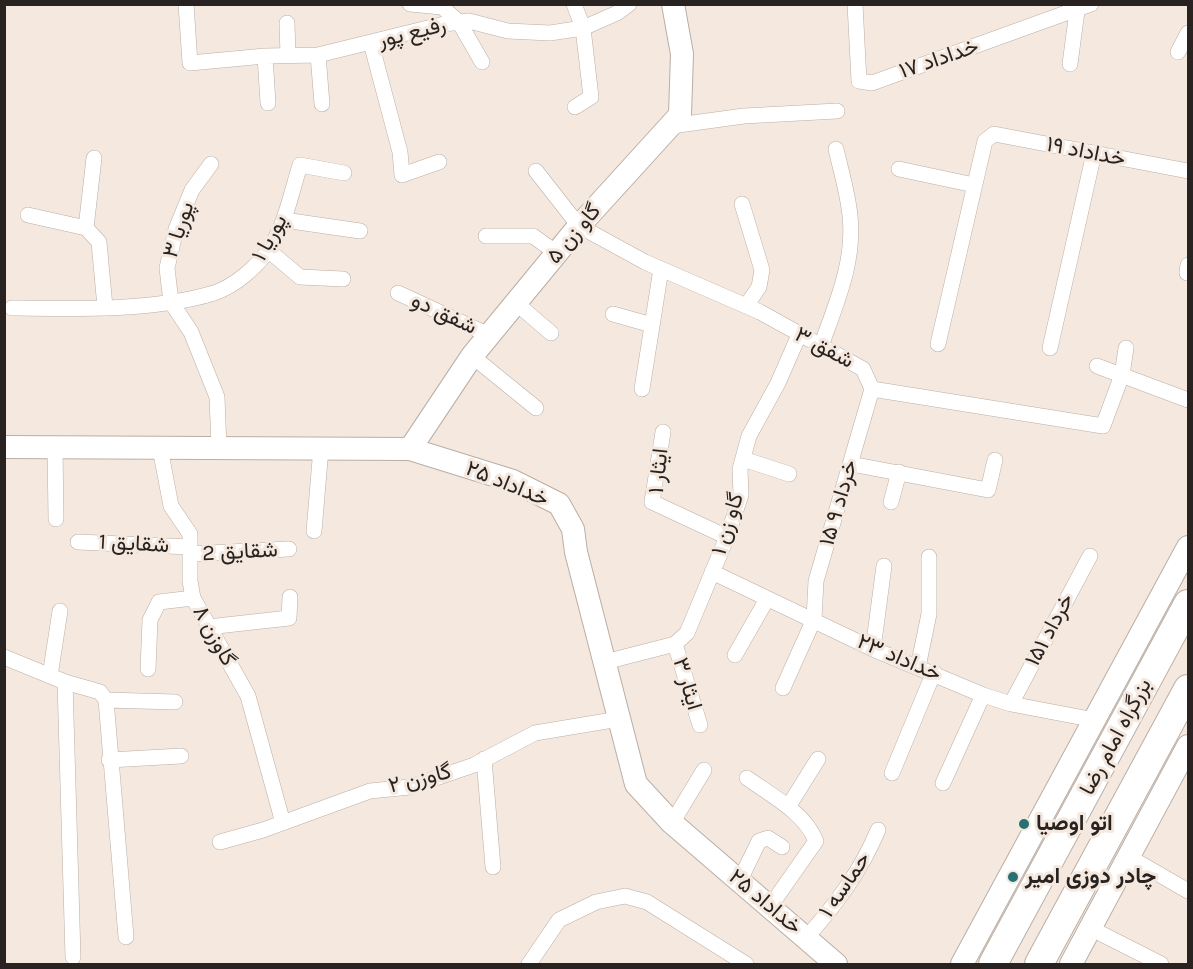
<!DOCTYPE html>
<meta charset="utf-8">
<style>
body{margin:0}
#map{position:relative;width:1193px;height:969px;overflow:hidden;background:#f4e8df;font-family:Karla,sans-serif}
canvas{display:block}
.frame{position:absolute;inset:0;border:6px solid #282320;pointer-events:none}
</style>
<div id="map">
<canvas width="1193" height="969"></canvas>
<div class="frame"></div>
</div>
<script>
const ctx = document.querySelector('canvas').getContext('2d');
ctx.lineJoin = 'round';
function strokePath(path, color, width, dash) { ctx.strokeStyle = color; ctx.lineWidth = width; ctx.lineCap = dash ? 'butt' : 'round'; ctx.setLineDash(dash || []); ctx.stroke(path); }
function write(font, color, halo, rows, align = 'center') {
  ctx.font = font + ' Karla,Vazirmatn,sans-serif'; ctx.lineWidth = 6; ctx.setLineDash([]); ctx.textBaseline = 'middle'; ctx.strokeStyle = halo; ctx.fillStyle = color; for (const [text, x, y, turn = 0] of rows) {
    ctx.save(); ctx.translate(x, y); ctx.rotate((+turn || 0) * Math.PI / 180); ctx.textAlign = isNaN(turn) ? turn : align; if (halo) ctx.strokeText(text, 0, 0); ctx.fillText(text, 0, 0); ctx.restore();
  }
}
const street = new Path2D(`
 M 186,4 L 190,63 L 265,56 L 318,55 L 444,24 L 469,21 L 508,31 L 550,33 L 583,28 L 617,13 L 629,4
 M 410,4 L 442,7 L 459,22 L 482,62
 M 574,4 L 583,28 L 591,97 L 575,107
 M 855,4 L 859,81 L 872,83 L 1091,4
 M 287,23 L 288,56
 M 371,43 L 400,152 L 402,175 L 439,162
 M 1178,52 L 1188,33
 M 318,55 L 322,104
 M 265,56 L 268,103
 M 1070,64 L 1077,11
 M 671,126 L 744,116 L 837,111
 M 211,164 L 192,190 L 176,229 L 167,268 L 171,302 L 191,332 L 217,397 L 219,448
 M 899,169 L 974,185
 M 536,171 L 579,226 L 645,262 L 760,312 L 863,369 L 872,389 L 1103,426 L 1122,375 L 1126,348
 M 742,204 L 762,270 L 759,287 L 746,306
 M 28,215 L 86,228 L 99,242 L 105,307
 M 284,220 L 360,231
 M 86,228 L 94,158
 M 486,236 L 533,236 L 558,254
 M 268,250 L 300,277 L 343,279
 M 1187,273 L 1188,265
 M 398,293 L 489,335
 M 516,303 L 551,333
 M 12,308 C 74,309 155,311 214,293 C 235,286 255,268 268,251 C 285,226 291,194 300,165 L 344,173
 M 613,314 L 652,325
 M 938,344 L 985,141 L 994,134 L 1188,171
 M 821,346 C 836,304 855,262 850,216 C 848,194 841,171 836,149
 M 1050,348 L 1094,153
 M 472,356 L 536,408
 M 1097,366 L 1188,400
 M 642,389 L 661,269
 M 663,432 L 652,502 L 727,537
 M 55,447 L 56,519
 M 160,448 L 171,506 L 190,534 L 190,581 L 193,598 L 248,696 L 283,823
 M 743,459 L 789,474
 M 851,464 L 988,490 L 995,460
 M 891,502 L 899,472
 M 314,531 L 321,448
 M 78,542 L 190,547
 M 190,554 L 289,549
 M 712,572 L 873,649 L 983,695 L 1011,704 L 1095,720
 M 208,627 L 289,618 L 290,597
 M 675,644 L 700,725
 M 873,649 L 884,566
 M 735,655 L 767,599
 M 4,657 L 65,682 L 100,692 L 106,700 L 126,937
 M 605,662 L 675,644 L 687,633 L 727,537 L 741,495 L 740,469 L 749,436 L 778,383 L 799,335
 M 918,667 L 929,614 L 929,557
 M 148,669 L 150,620 L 159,602 L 193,598
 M 50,676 L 60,611
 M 65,682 L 73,957
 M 783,688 L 814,619 L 816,581 L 872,389
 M 106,700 L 175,702
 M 1011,704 L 1090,556
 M 484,759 L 493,867
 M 109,760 L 181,756
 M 892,773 L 934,672
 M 747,778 C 772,796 804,812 816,841 L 769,908
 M 943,783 L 983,695
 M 788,807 L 818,759
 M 672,823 L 704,770
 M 220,842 L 263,830 L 370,791 L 410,787 L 474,765 L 535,733 L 619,719
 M 1129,857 L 1188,891
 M 740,880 L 759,841 L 768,838 L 782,847
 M 1090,928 L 1161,964
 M 807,937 C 836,904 861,871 878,830
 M 529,964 L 559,920 L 596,902 L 625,896 L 647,902 L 746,964`);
const secondary = new Path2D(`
 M 4,447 L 410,449 L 513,481 L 559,504 L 573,529 L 576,552 L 636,784 L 672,823 L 836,964
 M 410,449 L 472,356 L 579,226 L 680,115 L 682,54 L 673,4
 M 962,964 L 1188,547
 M 1071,964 L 1188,746`);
const highway = new Path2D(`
 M 993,964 L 1188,604
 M 1039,964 L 1188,689`);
strokePath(street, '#baaea5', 16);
strokePath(secondary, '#baaea5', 24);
strokePath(highway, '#baaea5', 30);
strokePath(street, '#fff', 15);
strokePath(secondary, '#fff', 22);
strokePath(highway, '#fff', 28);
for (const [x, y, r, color] of [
 [1024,824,6,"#267173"],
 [1013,877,6,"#267173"]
]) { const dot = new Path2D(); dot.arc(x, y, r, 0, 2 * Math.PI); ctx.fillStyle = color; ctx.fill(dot); strokePath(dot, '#f4e8df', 2); }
write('22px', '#282320', '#f4e8df', [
 ["رفیع پور",412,33,-14],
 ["خداداد ۱۷",939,59,-19],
 ["خداداد ۱۹",1086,152,11],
 ["پوریا ۳",179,230,-72],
 ["گاو زن ۵",574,234,-50],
 ["پوریا ۱",270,238,-61],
 ["شفق دو",444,314,25],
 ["شفق ۳",824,348,28],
 ["ایثار ۱",659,471,-84],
 ["خداداد ۲۵",507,484,22],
 ["۱۵ خرداد ۹",839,503,-74],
 ["گاو زن ۱",728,524,-73],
 ["شقایق 1",134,544,3],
 ["شقایق 2",240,552,-3],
 ["۱۵خرداد ۱",1050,630,-62],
 ["گاوزن ۸",214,636,61],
 ["خداداد ۲۳",899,658,23],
 ["ایثار ۳",687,684,73],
 ["بزرگراه امام رضا",1116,737,-62],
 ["گاوزن ۲",420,779,-14],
 ["حماسه ۱",845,885,-56],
 ["خداداد ۲۵",765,902,40]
]);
write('bold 22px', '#282320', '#f4e8df', [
 ["اتو اوصیا",1036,824],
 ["چادر دوزی امیر",1025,877]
], 'left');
</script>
